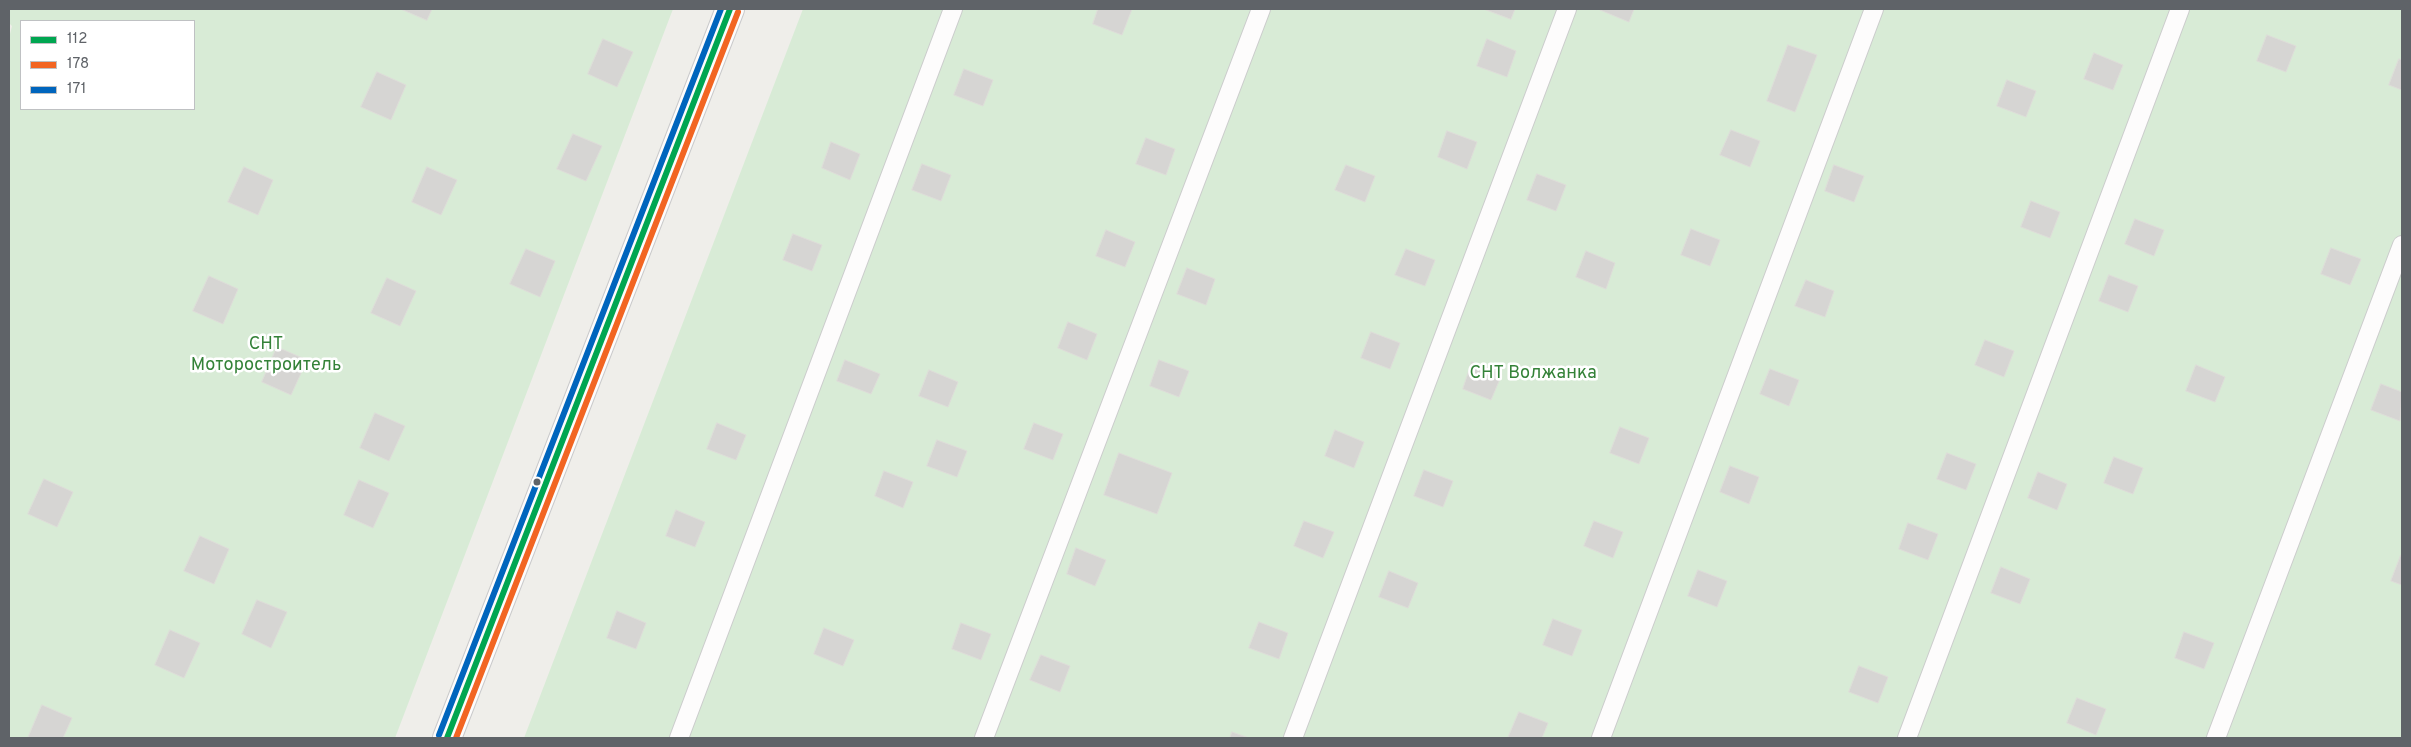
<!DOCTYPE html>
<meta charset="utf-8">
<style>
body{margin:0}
#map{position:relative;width:2411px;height:747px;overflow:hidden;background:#efeeea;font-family:Overpass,sans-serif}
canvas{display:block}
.frame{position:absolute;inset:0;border:10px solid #5f6368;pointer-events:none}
.legend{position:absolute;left:20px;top:20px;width:175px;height:90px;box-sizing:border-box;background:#fff;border:1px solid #bfc1c3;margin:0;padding:6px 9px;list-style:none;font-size:15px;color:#5f6368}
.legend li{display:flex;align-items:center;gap:10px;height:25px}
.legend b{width:25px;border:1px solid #bfc1c3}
</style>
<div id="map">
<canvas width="2411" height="747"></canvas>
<div class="frame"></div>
<ul class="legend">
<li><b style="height:6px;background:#00a651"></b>112</li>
<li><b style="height:6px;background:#f26522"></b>178</li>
<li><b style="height:6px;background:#0065bd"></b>171</li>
</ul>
</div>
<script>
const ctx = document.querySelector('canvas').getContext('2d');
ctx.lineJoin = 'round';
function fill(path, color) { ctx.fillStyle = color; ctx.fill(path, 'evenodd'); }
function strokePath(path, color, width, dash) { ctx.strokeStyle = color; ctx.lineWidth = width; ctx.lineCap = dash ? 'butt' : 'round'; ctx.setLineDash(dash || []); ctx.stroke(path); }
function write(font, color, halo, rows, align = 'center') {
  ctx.font = font + ' Overpass,sans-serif'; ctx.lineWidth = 5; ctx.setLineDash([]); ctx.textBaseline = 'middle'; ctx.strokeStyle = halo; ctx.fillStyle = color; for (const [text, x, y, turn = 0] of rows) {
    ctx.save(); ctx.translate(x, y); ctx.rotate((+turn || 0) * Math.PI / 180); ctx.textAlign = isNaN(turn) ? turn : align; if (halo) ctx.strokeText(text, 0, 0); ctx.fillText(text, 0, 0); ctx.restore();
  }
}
fill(new Path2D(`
 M 9,9 L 673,9 L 395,738 L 9,738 L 9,38 L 12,26 L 9,23 ZM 21,21 L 194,21 L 194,109 L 21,109 Z
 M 803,9 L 2402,9 L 2402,738 L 524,738 Z`), '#d8ebd6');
const building = new Path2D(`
 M 401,9 L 432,9 L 427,20 Z
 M 1098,9 L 1132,9 L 1122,35 L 1093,24 Z
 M 1484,9 L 1515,9 L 1511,19 Z
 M 1600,9 L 1634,9 L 1629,22 L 1600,10 Z
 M 2267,35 L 2296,46 L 2286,72 L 2257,61 Z
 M 603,39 L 633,52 L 617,87 L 588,74 Z
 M 1487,39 L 1516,51 L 1507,77 L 1477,66 Z
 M 1788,45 L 1817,55 L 1795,112 L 1767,101 Z
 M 2094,53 L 2123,65 L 2113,90 L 2084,79 Z
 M 2399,59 L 2402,60 L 2402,90 L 2389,85 Z
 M 964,69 L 993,80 L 983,106 L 954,95 Z
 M 377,72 L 406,85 L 391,120 L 361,107 Z
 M 2007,80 L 2036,91 L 2026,117 L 1997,106 Z
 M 1731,130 L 1760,141 L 1750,167 L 1720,155 Z
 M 1447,131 L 1477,142 L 1467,169 L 1438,157 Z
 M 573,134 L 602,146 L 586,181 L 557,169 Z
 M 1146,138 L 1175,149 L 1166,175 L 1136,164 Z
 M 831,142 L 860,154 L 850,180 L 822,168 Z
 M 922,164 L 951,175 L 941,201 L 912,190 Z
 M 1346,165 L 1375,176 L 1365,202 L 1335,190 Z
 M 1834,165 L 1864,176 L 1854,202 L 1825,191 Z
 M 244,167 L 273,180 L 258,215 L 228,202 Z
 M 427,167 L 457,180 L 441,215 L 412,202 Z
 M 1537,174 L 1566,185 L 1556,211 L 1527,200 Z
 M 2031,201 L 2060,212 L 2050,238 L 2021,227 Z
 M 2135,219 L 2164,230 L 2154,256 L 2125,244 Z
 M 1691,229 L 1720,240 L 1710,266 L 1681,255 Z
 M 1106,230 L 1135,242 L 1125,267 L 1096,256 Z
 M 793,234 L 822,245 L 812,271 L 783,260 Z
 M 2331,248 L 2361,259 L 2350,285 L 2321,274 Z
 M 526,249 L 555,261 L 540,297 L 510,284 Z
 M 1406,249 L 1435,260 L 1425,286 L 1395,275 Z
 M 1586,251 L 1615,263 L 1606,289 L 1576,277 Z
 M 1187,268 L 1215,279 L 1206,305 L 1177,294 Z
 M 2109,275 L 2138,286 L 2128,312 L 2099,301 Z
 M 209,276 L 238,289 L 223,324 L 193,311 Z
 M 387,278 L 416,291 L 400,326 L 371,313 Z
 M 1806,280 L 1834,291 L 1825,317 L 1795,306 Z
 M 1068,322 L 1097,334 L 1087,360 L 1058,348 Z
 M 1371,332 L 1400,343 L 1390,369 L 1361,358 Z
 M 1985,340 L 2014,351 L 2004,377 L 1975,365 Z
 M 277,347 L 307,360 L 291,395 L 262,382 Z
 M 845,360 L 880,374 L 871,394 L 837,381 Z
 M 1159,360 L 1189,371 L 1179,397 L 1150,386 Z
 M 1472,362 L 1502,374 L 1491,400 L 1463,389 Z
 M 2196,365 L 2225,377 L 2215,402 L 2186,391 Z
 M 1770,369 L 1799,380 L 1789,406 L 1760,394 Z
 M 929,370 L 958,382 L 948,407 L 919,396 Z
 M 2381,384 L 2402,392 L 2400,421 L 2371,410 Z
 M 375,413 L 405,426 L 389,461 L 360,448 Z
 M 717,423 L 746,435 L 736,460 L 707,449 Z
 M 1034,423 L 1063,434 L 1053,460 L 1024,449 Z
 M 1620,427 L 1649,438 L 1639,464 L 1610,453 Z
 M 1335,430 L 1364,442 L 1354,468 L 1325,456 Z
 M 937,440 L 967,451 L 957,477 L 927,466 Z
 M 1119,453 L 1172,473 L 1157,514 L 1104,495 Z
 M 1947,453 L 1976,464 L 1966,490 L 1937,479 Z
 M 2114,457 L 2143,468 L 2133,494 L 2104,483 Z
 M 1730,466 L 1759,477 L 1749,504 L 1720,492 Z
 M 1424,470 L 1453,481 L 1443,507 L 1414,496 Z
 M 884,471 L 913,482 L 903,508 L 875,496 Z
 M 2038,472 L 2067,484 L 2057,510 L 2028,498 Z
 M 44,479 L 73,492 L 57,527 L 28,514 Z
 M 359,480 L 389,493 L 373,528 L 344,515 Z
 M 676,510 L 705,522 L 695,547 L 666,536 Z
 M 1304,521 L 1334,532 L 1323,558 L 1294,546 Z
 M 1594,521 L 1623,532 L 1613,558 L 1584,546 Z
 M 1908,523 L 1938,534 L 1928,560 L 1899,549 Z
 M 200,536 L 229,549 L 214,584 L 184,571 Z
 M 1076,548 L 1106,560 L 1095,586 L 1067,574 Z
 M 2401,555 L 2402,555 L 2402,585 L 2391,581 Z
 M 2001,567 L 2030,579 L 2020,604 L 1991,593 Z
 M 1698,570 L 1727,581 L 1717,607 L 1688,596 Z
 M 1389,571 L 1418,583 L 1408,608 L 1379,597 Z
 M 257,600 L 287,612 L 271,648 L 242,634 Z
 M 617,611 L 646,623 L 636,649 L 607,638 Z
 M 1553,619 L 1582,630 L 1572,656 L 1543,645 Z
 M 1259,622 L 1288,633 L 1279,659 L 1249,648 Z
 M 961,623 L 991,634 L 981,660 L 952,649 Z
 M 824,628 L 854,640 L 843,666 L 814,654 Z
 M 170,630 L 200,643 L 184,678 L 155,665 Z
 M 2184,632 L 2214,643 L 2204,669 L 2175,658 Z
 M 1041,655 L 1070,666 L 1060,692 L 1030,680 Z
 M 1859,666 L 1888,677 L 1878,703 L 1849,692 Z
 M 2077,698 L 2106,709 L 2096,735 L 2067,723 Z
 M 42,705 L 72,718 L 63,738 L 28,738 Z
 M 1519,712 L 1548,723 L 1542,738 L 1508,738 Z
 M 1232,732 L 1249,738 L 1230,738 Z`);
fill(building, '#d6d5d3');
strokePath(building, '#deddd9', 1);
const lane = new Path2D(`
 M 679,738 L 953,9
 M 984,738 L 1261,9
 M 1293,738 L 1567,9
 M 1601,738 L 1874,9
 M 1907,738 L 2180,9
 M 2216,738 L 2402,245`);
const secondary = new Path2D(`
 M 447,738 L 730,9`);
strokePath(lane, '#cbcccc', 20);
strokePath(secondary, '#cacacb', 30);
strokePath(lane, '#fdfcfc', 18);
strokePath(secondary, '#fdfcfc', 28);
strokePath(new Path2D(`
 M 447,738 L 730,9`), '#00a651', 6);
strokePath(new Path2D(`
 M 456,738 L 738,12`), '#f26522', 6);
strokePath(new Path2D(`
 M 439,735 L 721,9`), '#0065bd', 6);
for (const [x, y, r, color] of [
 [537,482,4.5,"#5f6368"]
]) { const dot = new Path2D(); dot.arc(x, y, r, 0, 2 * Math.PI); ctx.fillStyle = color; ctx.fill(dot); strokePath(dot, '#fff', 2); }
write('18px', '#348238', '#fff', [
 ["СНТ",266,345],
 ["Моторостроитель",266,366],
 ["СНТ Волжанка",1533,374]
]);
</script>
